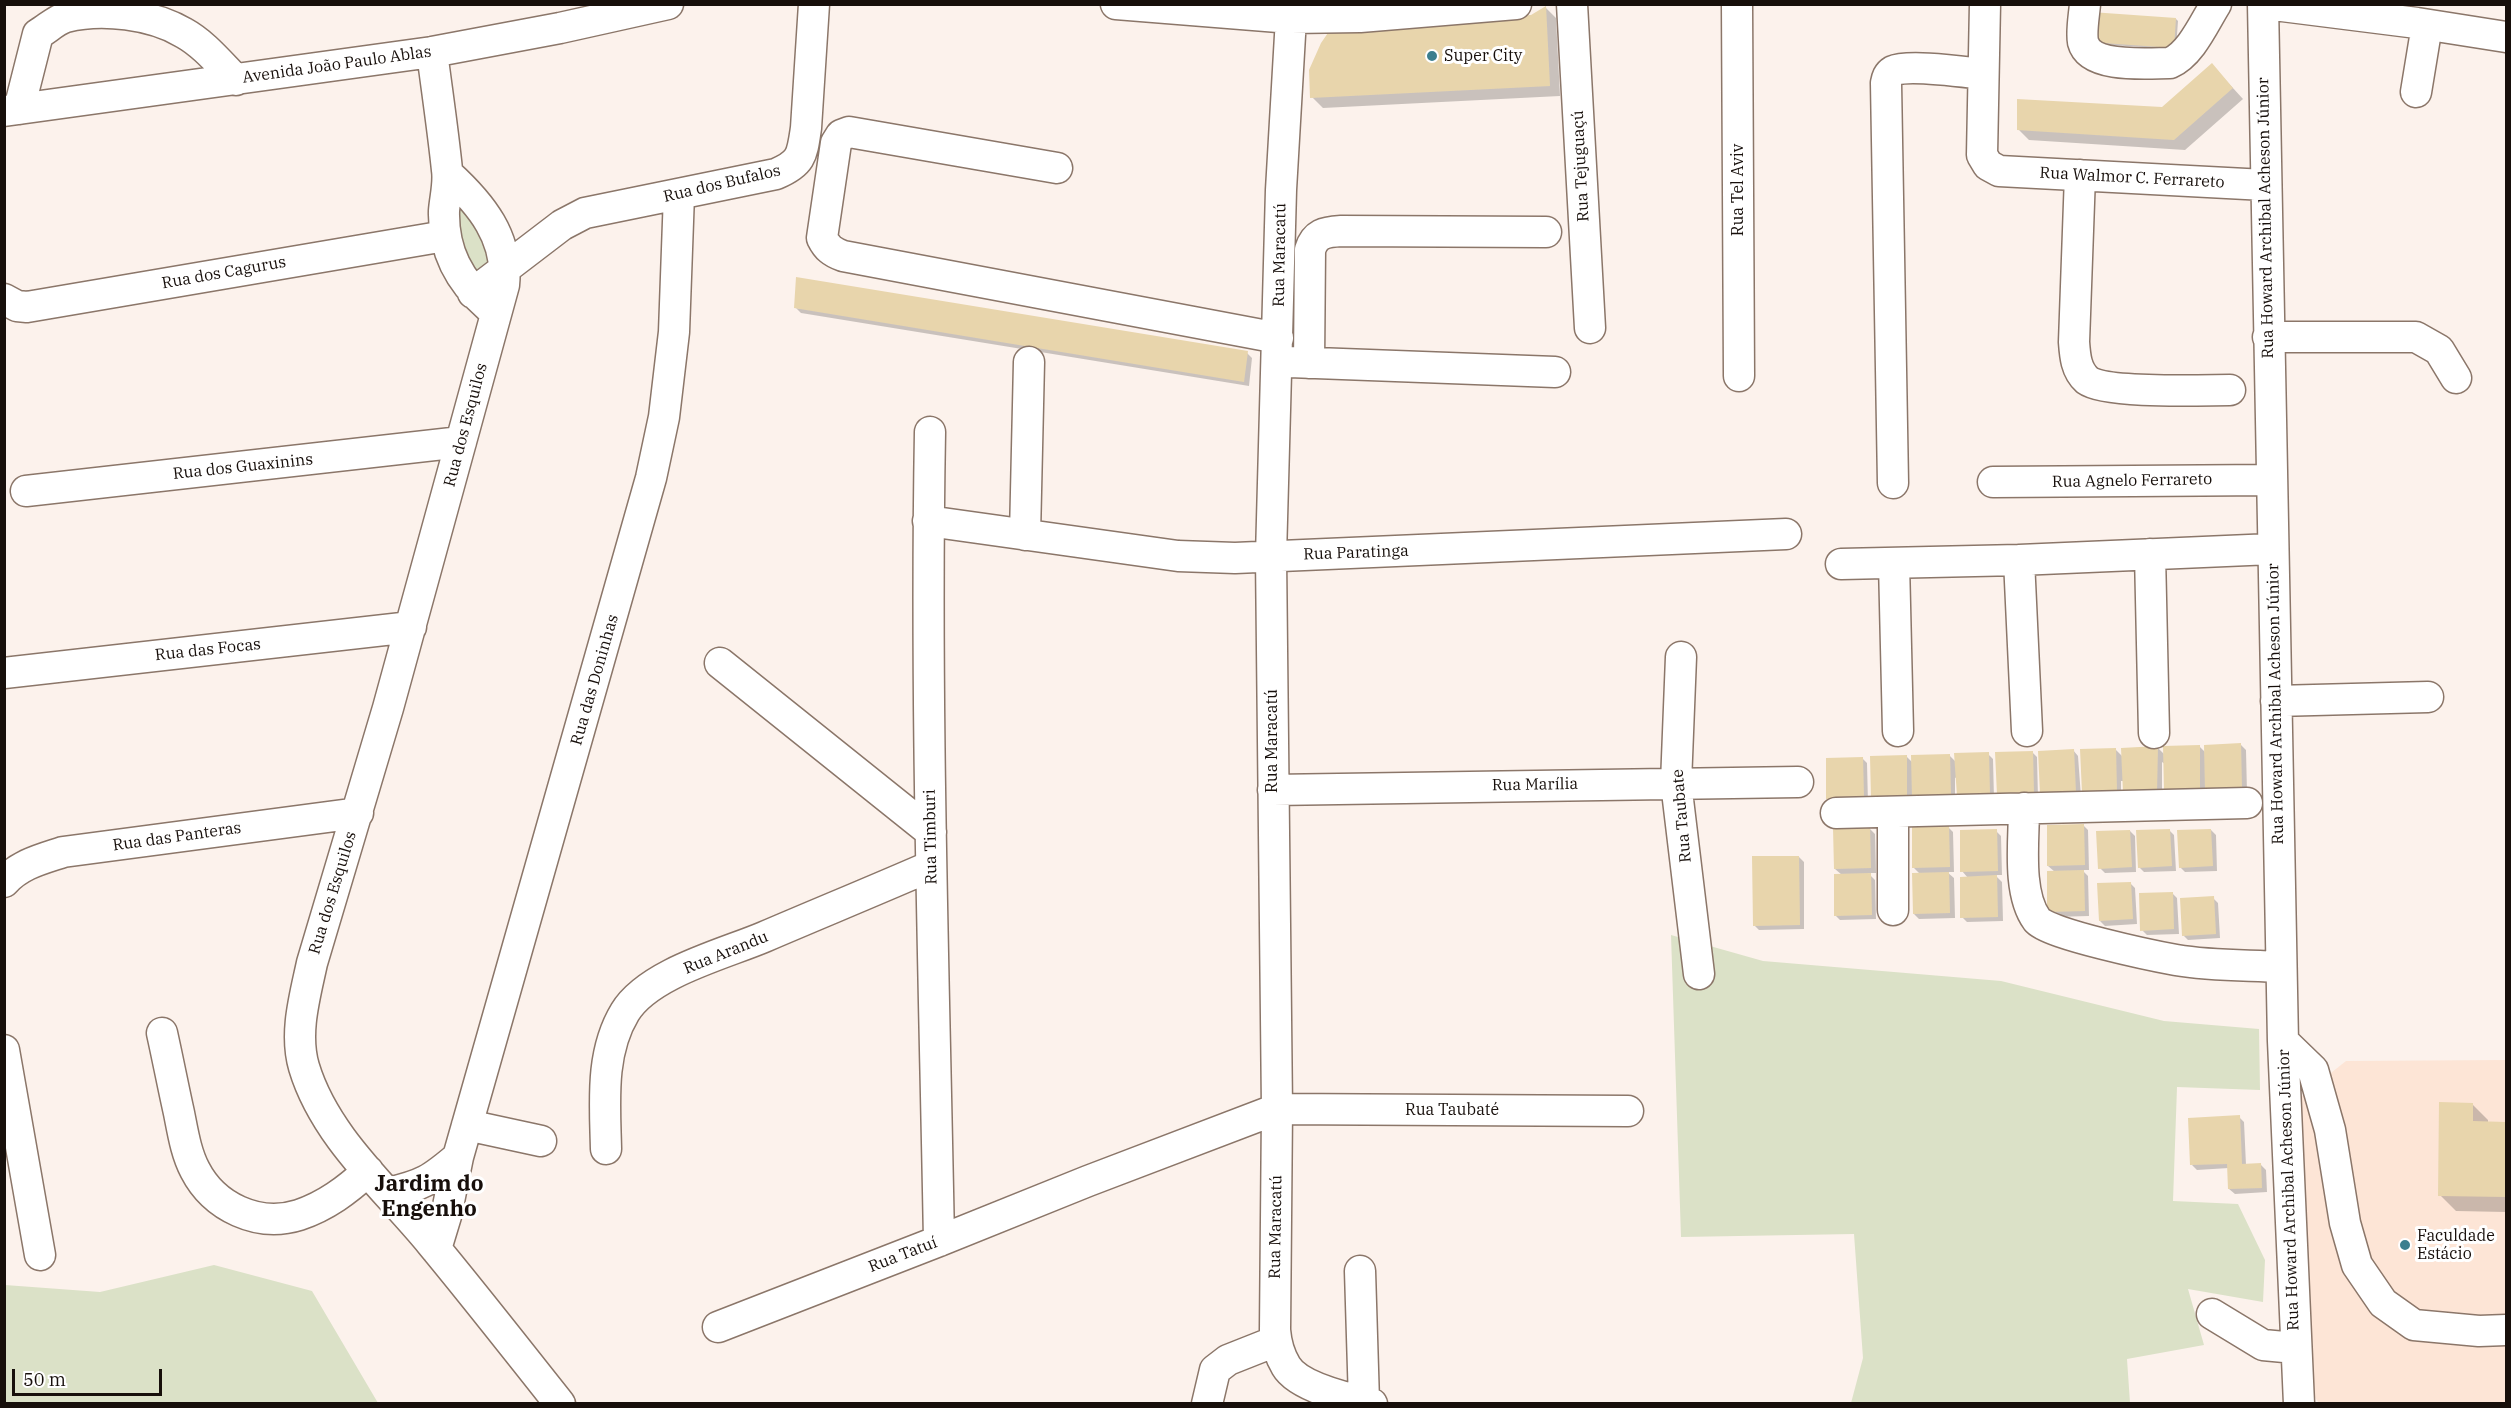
<!DOCTYPE html>
<meta charset="utf-8">
<style>
body{margin:0}
#map{position:relative;width:2511px;height:1408px;overflow:hidden;background:#fcf2ec;font-family:"IBM Plex Serif",serif}
canvas{display:block}
.frame{position:absolute;inset:0;border:6px solid #170f0b;pointer-events:none}
.scale{position:absolute;left:12px;top:1369px;width:150px;height:27px;box-sizing:border-box;border:3px solid #170f0b;border-top:0;padding-left:8px;font-size:18px;line-height:21px;white-space:nowrap;color:#170f0b;-webkit-text-stroke:4px #fff;paint-order:stroke}
</style>
<div id="map">
<canvas width="2511" height="1408"></canvas>
<div class="frame"></div>
<div class="scale">50 m</div>
</div>
<script>
const ctx = document.querySelector('canvas').getContext('2d');
ctx.lineJoin = 'round';
function fill(path, color) { ctx.fillStyle = color; ctx.fill(path, 'evenodd'); }
function strokePath(path, color, width, dash) { ctx.strokeStyle = color; ctx.lineWidth = width; ctx.lineCap = dash ? 'butt' : 'round'; ctx.setLineDash(dash || []); ctx.stroke(path); }
function write(font, color, halo, rows, align = 'center') {
  ctx.font = font + ' "IBM Plex Serif",serif'; ctx.lineWidth = 6; ctx.setLineDash([]); ctx.textBaseline = 'middle'; ctx.strokeStyle = halo; ctx.fillStyle = color; for (const [text, x, y, turn = 0] of rows) {
    ctx.save(); ctx.translate(x, y); ctx.rotate((+turn || 0) * Math.PI / 180); ctx.textAlign = isNaN(turn) ? turn : align; if (halo) ctx.strokeText(text, 0, 0); ctx.fillText(text, 0, 0); ctx.restore();
  }
}
fill(new Path2D(`
 M 2506,1060 L 2506,1403 L 2319,1403 L 2310,1391 L 2298,1099 L 2346,1061 Z`), '#fde5d6');
fill(new Path2D(`
 M 465,206 L 495,263 L 482,276 L 466,269 L 451,217 L 460,207 Z
 M 1671,935 L 1763,961 L 2001,981 L 2164,1021 L 2259,1029 L 2260,1090 L 2177,1087 L 2173,1201 L 2238,1204 L 2265,1260 L 2263,1302 L 2188,1289 L 2204,1345 L 2127,1359 L 2130,1403 L 1851,1403 L 1863,1358 L 1854,1234 L 1681,1237 Z
 M 214,1265 L 312,1291 L 378,1403 L 5,1403 L 5,1285 L 100,1292 Z`), '#dbe1c7');
fill(new Path2D(`
 M 1546,8 L 1556,18 L 1560,96 L 1323,108 L 1312,97 L 1532,16 Z
 M 2176,19 L 2178,21 L 2176,49 L 2093,44 Z
 M 2222,76 L 2243,99 L 2185,150 L 2029,140 L 2019,130 L 2163,108 Z
 M 796,308 L 1247,353 L 1252,358 L 1249,386 L 801,313 Z
 M 2241,745 L 2246,750 L 2247,793 L 2212,794 L 2205,787 L 2205,794 L 2162,762 L 2162,795 L 2124,781 L 2121,781 L 2121,796 L 2089,797 L 2115,749 L 2123,757 L 2158,748 L 2165,755 L 2199,746 L 2206,753 Z
 M 2073,750 L 2078,756 L 2081,797 L 2046,798 Z
 M 2032,752 L 2037,757 L 2038,798 L 2003,799 Z
 M 1988,754 L 1993,759 L 1994,799 L 1957,777 L 1955,778 L 1955,800 L 1918,801 L 1911,795 L 1912,802 L 1877,802 L 1906,756 L 1913,763 L 1949,755 L 1956,762 Z
 M 1862,758 L 1867,763 L 1868,803 L 1832,803 L 1827,798 Z
 M 2083,825 L 2088,830 L 2089,870 L 2082,870 L 2088,876 L 2089,916 L 2054,917 L 2049,912 L 2055,872 L 2048,866 Z
 M 1948,827 L 1953,832 L 1954,872 L 1947,872 L 1954,878 L 1955,918 L 1919,919 L 1914,914 L 1920,874 L 1913,867 Z
 M 1870,829 L 1875,834 L 1876,873 L 1868,873 L 1875,880 L 1876,919 L 1840,920 L 1835,915 L 1842,875 L 1835,869 Z
 M 2169,830 L 2174,835 L 2176,871 L 2144,872 L 2139,867 Z
 M 2211,830 L 2216,835 L 2217,871 L 2185,872 L 2180,867 Z
 M 1996,831 L 2001,836 L 2002,875 L 1995,875 L 2002,882 L 2003,921 L 1967,922 L 1962,917 L 1968,878 L 1962,871 Z
 M 2130,831 L 2135,836 L 2136,872 L 2105,873 L 2100,868 Z
 M 1799,857 L 1804,862 L 1804,929 L 1759,930 L 1754,925 Z
 M 2130,883 L 2135,888 L 2137,924 L 2105,926 L 2100,921 Z
 M 2172,893 L 2177,898 L 2179,934 L 2147,935 L 2142,930 Z
 M 2213,898 L 2218,903 L 2220,938 L 2188,940 L 2183,935 Z
 M 2472,1104 L 2488,1120 L 2488,1123 L 2506,1123 L 2506,1212 L 2456,1211 L 2440,1195 Z
 M 2239,1117 L 2244,1122 L 2246,1165 L 2261,1165 L 2266,1170 L 2267,1192 L 2235,1194 L 2229,1189 L 2229,1168 L 2197,1170 L 2192,1165 Z`), '#0003');
fill(new Path2D(`
 M 1546,6 L 1550,86 L 1310,98 L 1309,70 L 1321,43 L 1330,30 L 1531,15 Z
 M 2091,12 L 2176,18 L 2174,48 L 2089,42 Z
 M 2212,63 L 2233,88 L 2174,140 L 2017,130 L 2017,99 L 2162,107 Z
 M 796,277 L 1248,351 L 1244,382 L 794,308 Z
 M 2241,743 L 2242,789 L 2205,790 L 2204,745 Z
 M 2200,745 L 2200,790 L 2164,791 L 2163,746 Z
 M 2158,746 L 2157,791 L 2123,792 L 2121,748 Z
 M 2116,748 L 2117,792 L 2082,793 L 2080,749 Z
 M 2074,749 L 2076,793 L 2040,794 L 2038,751 Z
 M 2033,751 L 2034,794 L 1997,795 L 1995,752 Z
 M 1989,752 L 1990,795 L 1957,796 L 1954,753 Z
 M 1950,754 L 1951,796 L 1912,797 L 1911,755 Z
 M 1907,755 L 1907,797 L 1871,798 L 1870,756 Z
 M 1863,757 L 1864,798 L 1826,799 L 1826,758 Z
 M 2084,824 L 2085,865 L 2047,866 L 2047,825 Z
 M 1949,826 L 1950,867 L 1912,868 L 1912,827 Z
 M 1870,827 L 1871,868 L 1834,869 L 1833,828 Z
 M 1997,829 L 1998,871 L 1960,872 L 1960,830 Z
 M 2170,829 L 2172,866 L 2138,868 L 2136,830 Z
 M 2211,829 L 2213,866 L 2179,868 L 2177,830 Z
 M 2130,830 L 2132,867 L 2098,869 L 2096,831 Z
 M 1752,856 L 1799,856 L 1800,925 L 1753,926 Z
 M 2084,870 L 2085,911 L 2047,912 L 2047,871 Z
 M 1949,872 L 1950,913 L 1913,914 L 1912,873 Z
 M 1871,873 L 1872,915 L 1834,916 L 1834,874 Z
 M 1997,875 L 1998,917 L 1960,918 L 1960,877 Z
 M 2131,882 L 2133,919 L 2099,921 L 2097,883 Z
 M 2173,892 L 2174,929 L 2140,931 L 2139,893 Z
 M 2214,896 L 2216,934 L 2182,936 L 2180,898 Z
 M 2439,1102 L 2473,1103 L 2473,1121 L 2506,1122 L 2506,1197 L 2438,1196 Z
 M 2240,1115 L 2242,1164 L 2261,1163 L 2262,1188 L 2228,1189 L 2227,1164 L 2190,1165 L 2188,1118 Z`), '#e8d5ac');
const minor = new Path2D(`
 M 1116,4 L 1291,18 L 1360,17 L 1516,4
 M 1572,4 L 1590,328
 M 1737,4 L 1739,376
 M 1985,4 L 1982,155 L 1988,165 L 1999,171 L 2265,185
 M 2085,4 C 2084,16 2081,32 2083,42 C 2090,69 2149,63 2170,63 C 2191,54 2204,23 2216,4
 M 2263,4 L 2283,1041 L 2299,1404
 M 2266,4 L 2417,23 L 2506,37
 M 1291,18 L 1281,190 L 1271,556 L 1277,1109 L 1275,1330 C 1276,1342 1280,1356 1286,1366 C 1298,1387 1350,1399 1372,1404
 M 432,52 C 437,91 443,131 447,170 C 449,183 445,198 444,211 C 443,251 459,281 489,307
 M 2416,92 L 2427,25
 M 19,109 L 38,34 C 47,29 56,20 66,17 C 102,8 152,14 184,33 C 204,44 220,64 236,80
 M 4,111 L 432,52 L 560,28 L 668,4
 M 1057,168 L 849,132 L 841,135 L 836,143 L 822,238 C 827,248 832,252 843,256 L 1278,338
 M 448,174 C 481,204 509,238 504,285 L 388,708 L 312,963 C 305,996 294,1033 304,1067 C 325,1137 386,1188 431,1243 C 475,1296 517,1350 560,1404
 M 2080,175 L 2074,342 C 2075,356 2076,370 2087,380 C 2106,394 2203,390 2230,390
 M 473,293 L 562,225 L 585,213 L 776,174 C 802,163 802,155 806,128 L 814,4
 M 4,299 L 17,306 L 27,307 L 445,236
 M 2268,337 L 2416,337 L 2439,350 L 2456,378
 M 1289,362 L 1555,372
 M 1309,363 L 1310,250 C 1315,234 1324,232 1341,231 L 1546,232
 M 930,432 C 925,702 934,972 939,1241
 M 1993,482 L 2271,480
 M 1893,483 L 1886,83 C 1887,78 1888,74 1893,71 C 1908,64 1964,72 1983,74
 M 26,491 L 461,442
 M 928,521 L 1178,556 L 1235,558 L 1786,534
 M 1025,535 L 1029,362
 M 2150,554 L 2154,733
 M 2019,560 L 2027,731
 M 1894,563 L 1898,731
 M 1841,564 L 2019,560 L 2272,549
 M 1681,657 L 1676,783 L 1699,974
 M 720,663 L 931,832
 M 4,673 L 411,627
 M 2276,701 L 2428,697
 M 1273,790 L 1798,782
 M 2024,808 C 2024,840 2017,893 2037,920 C 2048,934 2154,956 2176,960 C 2211,966 2246,965 2281,967
 M 1836,813 L 2247,803
 M 4,882 C 20,864 42,859 63,852 L 358,813
 M 1893,910 L 1893,813
 M 162,1033 C 168,1060 173,1086 179,1113 C 183,1133 186,1153 195,1170 C 214,1207 258,1228 299,1215 C 326,1206 347,1190 368,1171
 M 2283,1041 L 2313,1070 L 2330,1130 L 2345,1223 L 2357,1265 L 2383,1303 L 2414,1325 L 2479,1331 L 2506,1330
 M 4,1050 L 40,1255
 M 467,1125 L 541,1141
 M 606,1149 C 605,1103 600,1053 625,1012 C 649,973 724,954 764,937 C 820,913 876,890 931,866
 M 388,1193 C 423,1185 431,1180 458,1157
 M 436,1249 L 446,1216 L 458,1157 L 651,478 L 664,417 L 674,332 L 679,194
 M 1360,1271 L 1364,1402
 M 2212,1314 L 2263,1345 L 2295,1348
 M 718,1327 L 939,1241 L 1088,1181 L 1277,1109 L 1628,1111
 M 1207,1404 L 1215,1370 L 1228,1360 L 1276,1341`);
strokePath(minor, '#8b7669', 33);
strokePath(minor, '#fff', 30);
for (const [x, y, r, color] of [
 [1432,56,6,"#3b7e8e"],
 [2405,1245,6,"#3b7e8e"]
]) { const dot = new Path2D(); dot.arc(x, y, r, 0, 2 * Math.PI); ctx.fillStyle = color; ctx.fill(dot); strokePath(dot, '#fff', 2); }
write('16px', '#170f0b', '#fff', [
 ["Super City",1444,56],
 ["Faculdade",2417,1236],
 ["Estácio",2417,1254]
], 'left');
write('16px', '#170f0b', '#fff', [
 ["Avenida João Paulo Ablas",337,65,-8],
 ["Rua Tejuguaçú",1581,166,-93],
 ["Rua Walmor C. Ferrareto",2132,178,3],
 ["Rua dos Bufalos",722,184,-13],
 ["Rua Tel Aviv",1738,190,-90],
 ["Rua Howard Archibal Acheson Júnior",2266,218,-91],
 ["Rua Maracatú",1280,255,-89],
 ["Rua dos Cagurus",224,273,-10],
 ["Rua dos Esquilos",466,425,-75],
 ["Rua dos Guaxinins",243,467,-6],
 ["Rua Agnelo Ferrareto",2132,481,-1],
 ["Rua Paratinga",1356,553,-2],
 ["Rua das Focas",208,650,-6],
 ["Rua das Doninhas",595,680,-74],
 ["Rua Howard Archibal Acheson Júnior",2276,704,-91],
 ["Rua Maracatú",1272,741,-90],
 ["Rua Marília",1535,785,-1],
 ["Rua Taubate",1682,816,-95],
 ["Rua das Panteras",177,837,-8],
 ["Rua Timburi",931,837,-91],
 ["Rua dos Esquilos",333,893,-73],
 ["Rua Arandu",726,953,-22],
 ["Rua Taubaté",1452,1110],
 ["Rua Howard Archibal Acheson Júnior",2289,1190,-92],
 ["Rua Maracatú",1276,1227,-89],
 ["Rua Tatuí",903,1255,-21]
]);
write('bold 22px', '#170f0b', '#fff', [
 ["Jardim do",429,1185],
 ["Engenho",429,1210]
]);
</script>
